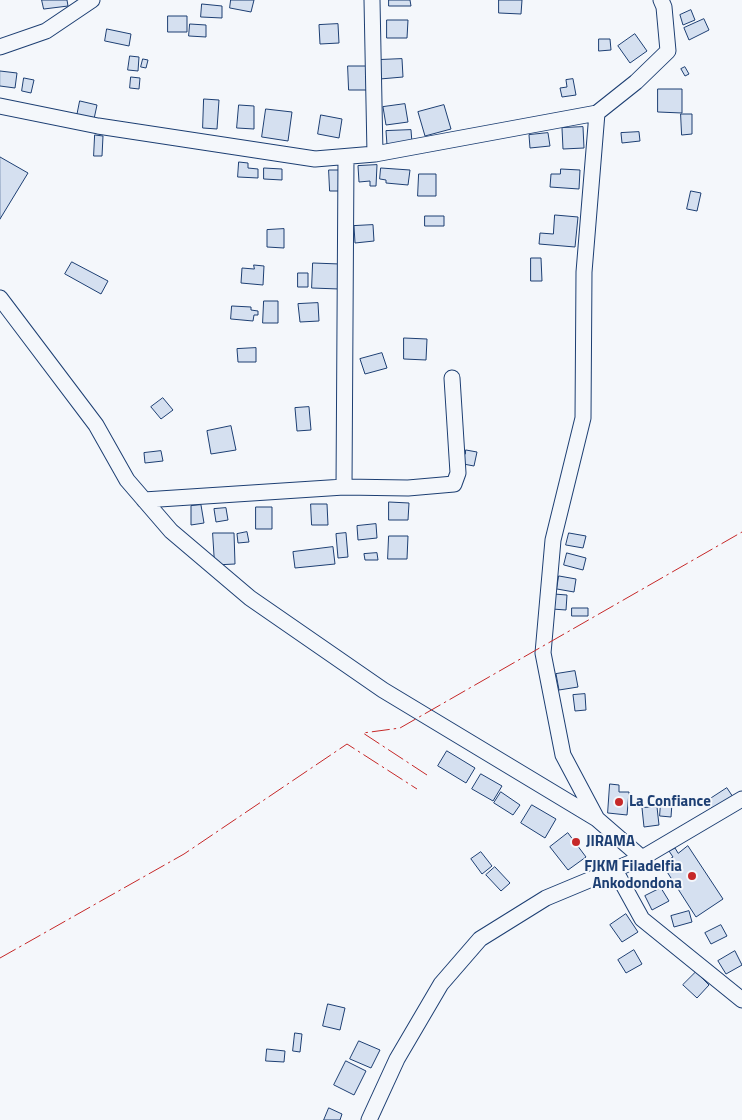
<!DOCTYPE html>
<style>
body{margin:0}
canvas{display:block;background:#f4f7fb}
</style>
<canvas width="742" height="1120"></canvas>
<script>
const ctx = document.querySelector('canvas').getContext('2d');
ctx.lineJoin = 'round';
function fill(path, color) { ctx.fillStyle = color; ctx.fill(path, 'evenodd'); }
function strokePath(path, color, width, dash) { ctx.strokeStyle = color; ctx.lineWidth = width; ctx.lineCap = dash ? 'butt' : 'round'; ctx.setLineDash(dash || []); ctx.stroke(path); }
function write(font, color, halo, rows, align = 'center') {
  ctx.font = font + ' "Titillium Web",sans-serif'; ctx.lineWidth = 4; ctx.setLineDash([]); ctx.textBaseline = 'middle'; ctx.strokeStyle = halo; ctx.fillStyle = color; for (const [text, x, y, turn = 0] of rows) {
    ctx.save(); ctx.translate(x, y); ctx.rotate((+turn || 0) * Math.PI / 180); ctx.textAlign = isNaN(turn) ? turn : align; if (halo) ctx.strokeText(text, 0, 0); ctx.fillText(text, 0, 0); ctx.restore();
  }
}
const building = new Path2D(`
 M 42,0 L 67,0 L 68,6 L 44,9 Z
 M 231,0 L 254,0 L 251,12 L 230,8 Z
 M 389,0 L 410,0 L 411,6 L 389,6 Z
 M 499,0 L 522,0 L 521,14 L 499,13 Z
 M 202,4 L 222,6 L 222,18 L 201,17 Z
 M 691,10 L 695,20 L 683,25 L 680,15 Z
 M 168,16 L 187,16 L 187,32 L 168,32 Z
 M 704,19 L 709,30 L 689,40 L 684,28 Z
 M 387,20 L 408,20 L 407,38 L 387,38 Z
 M 190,24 L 206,25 L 206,37 L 189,36 Z
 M 338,24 L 339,43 L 320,44 L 319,25 Z
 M 107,29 L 131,34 L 129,46 L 105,41 Z
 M 635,34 L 647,51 L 630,63 L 618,46 Z
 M 599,39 L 610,39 L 611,50 L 599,51 Z
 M 130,56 L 139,57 L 138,71 L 128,70 Z
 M 143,59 L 148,60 L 146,68 L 141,67 Z
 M 402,59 L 403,77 L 380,79 L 378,60 Z
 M 348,66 L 367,66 L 368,90 L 349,90 Z
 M 685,67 L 689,74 L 685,76 L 681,69 Z
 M 0,71 L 17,73 L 15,88 L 0,86 Z
 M 131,77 L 140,78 L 139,89 L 130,88 Z
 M 24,78 L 34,80 L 31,93 L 22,91 Z
 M 573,79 L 576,95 L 562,97 L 560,88 L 567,87 L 566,80 Z
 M 658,89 L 682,89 L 682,113 L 658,112 Z
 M 204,99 L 219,100 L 217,129 L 203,128 Z
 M 80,101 L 97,105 L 94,119 L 77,116 Z
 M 405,104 L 408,122 L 386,125 L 383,107 Z
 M 239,105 L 254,106 L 254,129 L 237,128 Z
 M 444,105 L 451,129 L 425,136 L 418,112 Z
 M 266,109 L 292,112 L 288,141 L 262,137 Z
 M 681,114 L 692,114 L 692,134 L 682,135 Z
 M 321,115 L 342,119 L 339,138 L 318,134 Z
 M 583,127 L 584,148 L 563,149 L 562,128 Z
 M 411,130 L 412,143 L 387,145 L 386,131 Z
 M 639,132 L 640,141 L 622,143 L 621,133 Z
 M 548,133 L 550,146 L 530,148 L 529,135 Z
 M 95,135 L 103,136 L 102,156 L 94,156 Z
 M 0,157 L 28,173 L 0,219 Z
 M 239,162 L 248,163 L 248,168 L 258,169 L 258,178 L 238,177 Z
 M 377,165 L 376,186 L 370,186 L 370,181 L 359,182 L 358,166 Z
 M 264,168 L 282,169 L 282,180 L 264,179 Z
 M 381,168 L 410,170 L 408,185 L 386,183 L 386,180 L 380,179 Z
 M 561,169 L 580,170 L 579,189 L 550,187 L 551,174 L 560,174 Z
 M 329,170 L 342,170 L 342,191 L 330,191 Z
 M 419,174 L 436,174 L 436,196 L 418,196 Z
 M 691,191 L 701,193 L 697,211 L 687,209 Z
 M 555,215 L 578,217 L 575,247 L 539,244 L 540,233 L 553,234 Z
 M 425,216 L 444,216 L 444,226 L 425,226 Z
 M 373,225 L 374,241 L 355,243 L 354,226 Z
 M 284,229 L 284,248 L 267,247 L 267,230 Z
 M 531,258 L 541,258 L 542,281 L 531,281 Z
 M 72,262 L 108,281 L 101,294 L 65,274 Z
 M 313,263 L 340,264 L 339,289 L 312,288 Z
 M 254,265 L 264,266 L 263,285 L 241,283 L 242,268 L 254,269 Z
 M 298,273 L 308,273 L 308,287 L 298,287 Z
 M 264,301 L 278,301 L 278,323 L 263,323 Z
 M 318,303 L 319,321 L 300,322 L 298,304 Z
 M 232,306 L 251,307 L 251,310 L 258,311 L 258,315 L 254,315 L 253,321 L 231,319 Z
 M 404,338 L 427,339 L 426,360 L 404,359 Z
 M 256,348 L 256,362 L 238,362 L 237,349 Z
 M 382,353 L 387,368 L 365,374 L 360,359 Z
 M 163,398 L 173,410 L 161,419 L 151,407 Z
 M 309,407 L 311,430 L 297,431 L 295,408 Z
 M 231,426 L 236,450 L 211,454 L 207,431 Z
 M 466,450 L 477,452 L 474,466 L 458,463 L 459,453 L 465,454 Z
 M 161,451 L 163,461 L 145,463 L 144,453 Z
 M 389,502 L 409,503 L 408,520 L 389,520 Z
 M 311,504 L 327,504 L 328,525 L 312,525 Z
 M 201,505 L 204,523 L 191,525 L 191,506 Z
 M 256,507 L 272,507 L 272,529 L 256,529 Z
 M 226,508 L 228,520 L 216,522 L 214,509 Z
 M 376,524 L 377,538 L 358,540 L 357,526 Z
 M 247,532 L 249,542 L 238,543 L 237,534 Z
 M 213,533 L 234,533 L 235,564 L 215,565 Z
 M 346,533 L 348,557 L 338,558 L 336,534 Z
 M 569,533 L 586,536 L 583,548 L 566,545 Z
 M 389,536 L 408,536 L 407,559 L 388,559 Z
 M 333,547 L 335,564 L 295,568 L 293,552 Z
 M 377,553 L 378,560 L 365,560 L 364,554 Z
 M 567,553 L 586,558 L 583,570 L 564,565 Z
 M 559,576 L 576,579 L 574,592 L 557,589 Z
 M 554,594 L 567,595 L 566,610 L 552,609 Z
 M 572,608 L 588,608 L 588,616 L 572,616 Z
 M 575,671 L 578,687 L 559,690 L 556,674 Z
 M 585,694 L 586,710 L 575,711 L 573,695 Z
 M 447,751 L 475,768 L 466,783 L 438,766 Z
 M 481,774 L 502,786 L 493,801 L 472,789 Z
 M 610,784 L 619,785 L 619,792 L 629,792 L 627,815 L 608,813 Z
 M 727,788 L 733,797 L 713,810 L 707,801 Z
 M 501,792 L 520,805 L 513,815 L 494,803 Z
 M 661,802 L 672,803 L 671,817 L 660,816 Z
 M 532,805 L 556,819 L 545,838 L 521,823 Z
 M 657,807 L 659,825 L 644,827 L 642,808 Z
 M 568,833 L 586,857 L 568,870 L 550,847 Z
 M 688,846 L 723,899 L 696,917 L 662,864 L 673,857 L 669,851 L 675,848 L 678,853 Z
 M 481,852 L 492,866 L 482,874 L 471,859 Z
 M 495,867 L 510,883 L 501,891 L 486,875 Z
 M 661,888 L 669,901 L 652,910 L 645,896 Z
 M 689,911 L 692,922 L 674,927 L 671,916 Z
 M 626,914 L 638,932 L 622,942 L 610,925 Z
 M 721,925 L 727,936 L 711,944 L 705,933 Z
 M 634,950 L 642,964 L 626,973 L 618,960 Z
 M 735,951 L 742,965 L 726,974 L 718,961 Z
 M 696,972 L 709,985 L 697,998 L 683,985 Z
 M 328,1004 L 345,1008 L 340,1030 L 323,1026 Z
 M 295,1033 L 302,1034 L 300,1052 L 293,1051 Z
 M 359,1041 L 380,1050 L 371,1068 L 350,1059 Z
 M 267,1049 L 285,1051 L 284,1062 L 266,1061 Z
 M 346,1061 L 366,1071 L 354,1095 L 334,1085 Z
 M 329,1108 L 342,1114 L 340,1120 L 324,1120 Z`);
fill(building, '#d5e0f0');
strokePath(building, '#1d3f73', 1);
const minor = new Path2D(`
 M 372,0 L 375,154 L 597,113
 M 0,47 L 46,31 L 92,0
 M 0,106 L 98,126 L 315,159 L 375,154
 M 0,298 L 96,425 L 127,480 L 171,531 L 250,598 L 383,690 L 597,819 L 642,858
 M 344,487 L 346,158
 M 144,500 L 344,487 L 408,488 L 454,484 L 458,473 L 452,378
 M 597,819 L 563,755 L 543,653 L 553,540 L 583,418 L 584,272 L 597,113 L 636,82 L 668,51 L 664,7 L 661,0
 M 615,870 L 642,919 L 742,1000
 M 369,1120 L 397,1059 L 441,984 L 480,939 L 546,898 L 642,858 L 742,799`);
strokePath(minor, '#1d3f73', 17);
strokePath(minor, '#f4f7fb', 15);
strokePath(new Path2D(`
 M 427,775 L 363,733 L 400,728 L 742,532
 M 0,958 L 184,854 L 347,744 L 417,789`), '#c62828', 1, [18, 4, 2.5, 4]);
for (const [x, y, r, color] of [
 [619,802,5,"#c62828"],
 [576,842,5,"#c62828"],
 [692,876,5,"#c62828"]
]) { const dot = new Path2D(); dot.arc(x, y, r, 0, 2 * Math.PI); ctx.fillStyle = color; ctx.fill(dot); strokePath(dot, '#f4f7fb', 2); }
write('bold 15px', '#1d3f73', '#f4f7fb', [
 ["La Confiance",629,802],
 ["JIRAMA",586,842],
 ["FJKM Filadelfia",682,867,"right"],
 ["Ankodondona",682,884,"right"]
], 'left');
</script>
